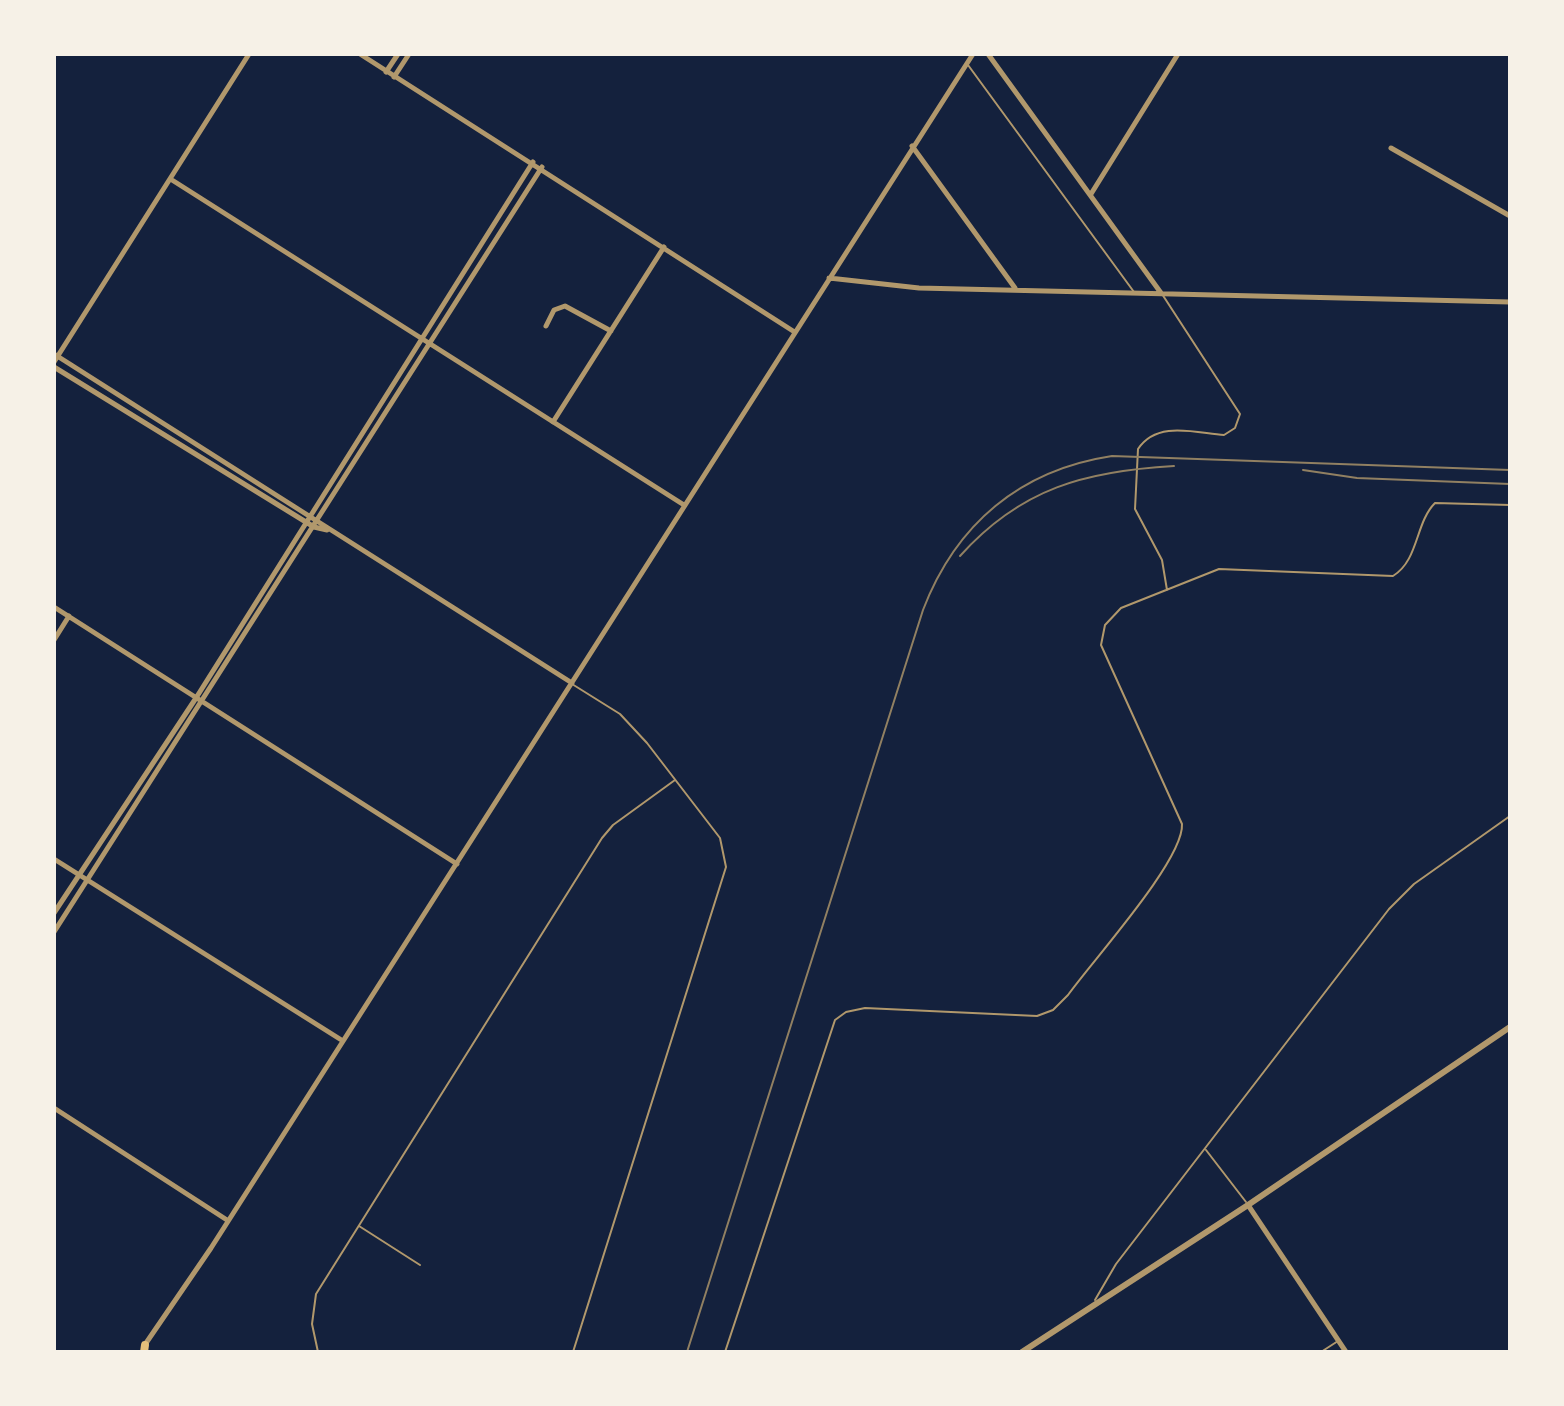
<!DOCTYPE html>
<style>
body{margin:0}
#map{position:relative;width:1564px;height:1406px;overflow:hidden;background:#14213d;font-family:Merriweather,serif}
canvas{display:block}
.frame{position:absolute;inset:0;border:56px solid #f6f1e7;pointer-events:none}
</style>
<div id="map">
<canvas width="1564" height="1406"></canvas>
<div class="frame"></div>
</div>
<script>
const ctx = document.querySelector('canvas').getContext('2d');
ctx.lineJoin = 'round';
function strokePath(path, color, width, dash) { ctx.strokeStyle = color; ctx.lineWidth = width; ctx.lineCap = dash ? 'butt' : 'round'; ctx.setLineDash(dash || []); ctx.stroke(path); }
strokePath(new Path2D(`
 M 968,65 L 1134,292
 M 1162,294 L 1240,414 L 1235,428 L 1224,435 C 1196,433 1157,420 1138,449 L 1135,509 L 1162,560 L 1167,590
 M 572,684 L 620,714 L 647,743 L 720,838 L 726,867 L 573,1352
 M 1206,1150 L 1246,1202
 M 359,1226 L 420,1265
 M 1095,1300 L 1116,1264 L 1389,909 L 1414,884 L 1510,816
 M 318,1352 L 312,1324 L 316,1294 L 602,838 L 613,825 L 675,780
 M 725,1352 L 835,1020 L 846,1012 L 865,1008 L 1037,1016 L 1053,1010 L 1068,995 C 1093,960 1184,860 1182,824 L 1101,645 L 1105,625 L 1121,608 L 1219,569 L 1393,576 C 1419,560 1415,523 1435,503 L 1510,505
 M 1321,1352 L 1338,1341`), '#b1986c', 2);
strokePath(new Path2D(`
 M 360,54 L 793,331
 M 988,54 L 1161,293
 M 386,72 L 398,54
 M 394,77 L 409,54
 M 912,146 L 1015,288
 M 1391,148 L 1510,216
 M 172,180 L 684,505
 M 1091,194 L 1178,54
 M 829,278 L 919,288 L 1510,302
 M 546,326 L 554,310 L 565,306 L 611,331
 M 54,354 L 572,683
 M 54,362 L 249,54
 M 54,367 L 314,527 L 327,530
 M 553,422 L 664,247
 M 54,607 L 457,864
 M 54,640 L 69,616
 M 54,859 L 343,1041
 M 54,913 L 196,698 L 533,162
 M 54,932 L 542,167
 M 54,1108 L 227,1220
 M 1248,1205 L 1346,1352
 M 144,1346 L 211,1248 L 973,54`), '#b1986c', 5);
strokePath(new Path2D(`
 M 1022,1352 L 1248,1205 L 1510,1027`), '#b1986c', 6);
strokePath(new Path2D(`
 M 144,1352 L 145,1345`), '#e5c07b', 8);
strokePath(new Path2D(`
 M 1303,470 L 1357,478 L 1510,484
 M 960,556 C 1021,488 1086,471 1174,466
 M 687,1352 L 923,610 C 956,524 1020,470 1112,456 L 1510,470`), '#918062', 2);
</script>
